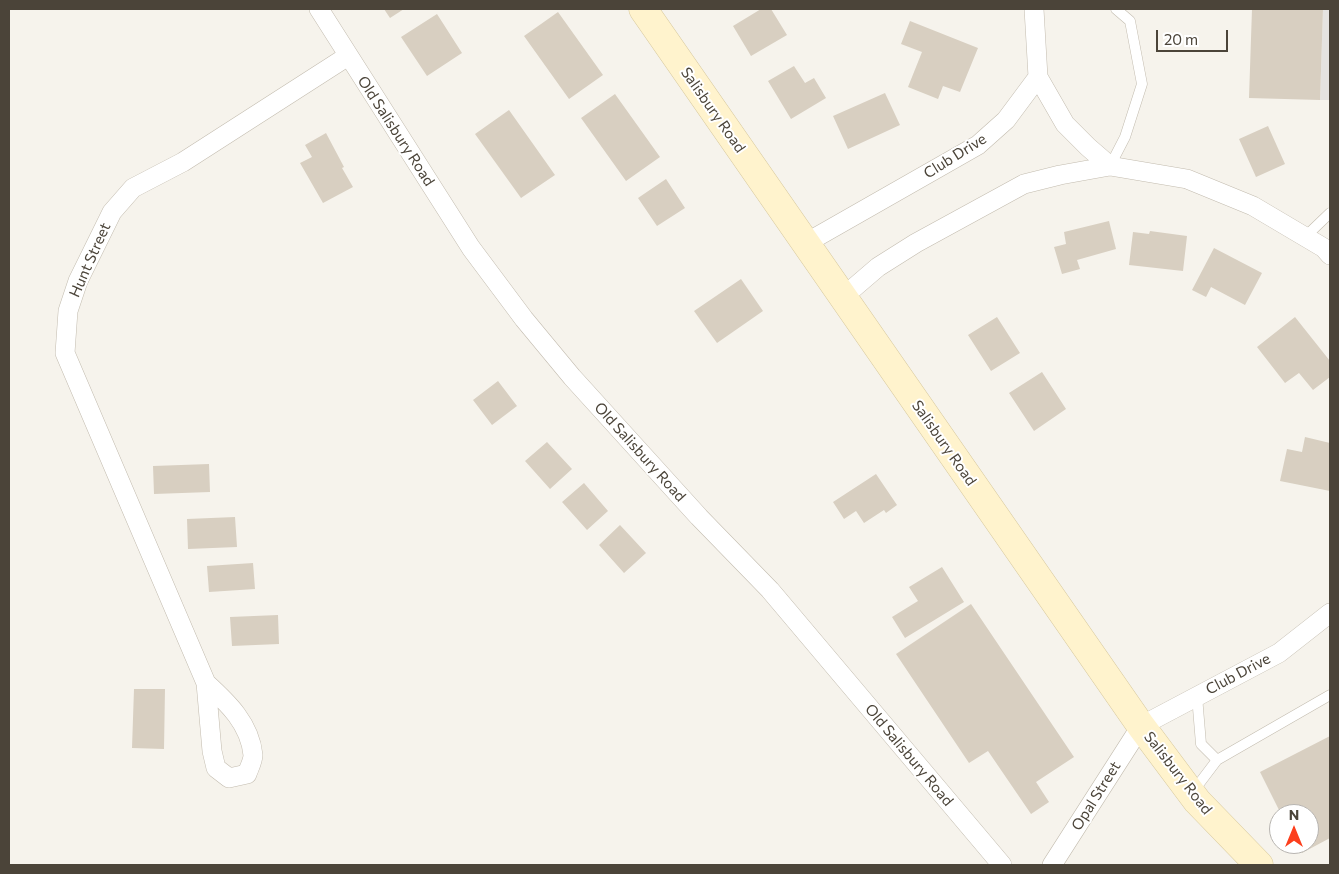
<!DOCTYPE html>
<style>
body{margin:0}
#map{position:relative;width:1339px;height:874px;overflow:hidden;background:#f6f3ec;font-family:Commissioner,sans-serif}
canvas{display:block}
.frame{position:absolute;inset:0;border:10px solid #4b4439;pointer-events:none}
.north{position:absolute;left:1269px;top:804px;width:50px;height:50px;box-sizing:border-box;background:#fff;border:1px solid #b7b4b0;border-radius:50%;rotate:0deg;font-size:14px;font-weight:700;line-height:20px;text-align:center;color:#4b4439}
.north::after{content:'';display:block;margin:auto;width:18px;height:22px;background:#fc3f1d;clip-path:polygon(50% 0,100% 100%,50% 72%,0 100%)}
.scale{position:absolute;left:1156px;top:30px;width:72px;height:22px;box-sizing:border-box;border:2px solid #4b4439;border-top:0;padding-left:6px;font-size:15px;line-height:18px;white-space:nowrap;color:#4b4439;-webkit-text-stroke:4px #fff;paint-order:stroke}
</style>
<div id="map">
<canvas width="1339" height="874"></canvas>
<div class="frame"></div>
<div class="north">N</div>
<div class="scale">20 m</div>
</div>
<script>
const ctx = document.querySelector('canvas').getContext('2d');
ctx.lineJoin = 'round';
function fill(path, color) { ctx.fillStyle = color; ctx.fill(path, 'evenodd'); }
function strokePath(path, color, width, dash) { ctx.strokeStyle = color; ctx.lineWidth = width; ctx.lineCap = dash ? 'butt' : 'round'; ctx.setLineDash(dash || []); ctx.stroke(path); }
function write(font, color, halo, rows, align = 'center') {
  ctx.font = font + ' Commissioner,sans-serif'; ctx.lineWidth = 4; ctx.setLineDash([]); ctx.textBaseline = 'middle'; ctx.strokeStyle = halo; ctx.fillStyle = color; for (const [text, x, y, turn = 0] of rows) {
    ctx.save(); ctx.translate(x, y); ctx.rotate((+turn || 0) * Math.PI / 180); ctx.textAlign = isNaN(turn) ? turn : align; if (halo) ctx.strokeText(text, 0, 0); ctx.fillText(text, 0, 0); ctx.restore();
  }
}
fill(new Path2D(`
 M 1323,9 L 1330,9 L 1330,100 L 1320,100 Z`), '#e5e3e0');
fill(new Path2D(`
 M 384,9 L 404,9 L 390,18 Z
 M 761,9 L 771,9 L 787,35 L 751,56 L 733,26 Z
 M 1252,9 L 1323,9 L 1320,100 L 1249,98 Z
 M 558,12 L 603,75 L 569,99 L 524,36 Z
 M 437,14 L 462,53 L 427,76 L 401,37 Z
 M 910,21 L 978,48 L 960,92 L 943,86 L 938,99 L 908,87 L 922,52 L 901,44 Z
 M 794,66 L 805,83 L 814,78 L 826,98 L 791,119 L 768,81 Z
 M 885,93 L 900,125 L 848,149 L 833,116 Z
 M 615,94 L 660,157 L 626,181 L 581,118 Z
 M 509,110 L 555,175 L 521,198 L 475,134 Z
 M 1268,126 L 1285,164 L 1256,177 L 1239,139 Z
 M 326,133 L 344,167 L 342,168 L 353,187 L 323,203 L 300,163 L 312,157 L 305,145 Z
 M 666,179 L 685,208 L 657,226 L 638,198 Z
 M 1109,221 L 1116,249 L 1077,260 L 1080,269 L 1062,274 L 1054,247 L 1066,244 L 1064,232 Z
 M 1150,231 L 1187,236 L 1183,271 L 1129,265 L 1133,232 L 1149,234 Z
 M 1214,248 L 1262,273 L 1245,305 L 1211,287 L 1206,297 L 1192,290 Z
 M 741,279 L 763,311 L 717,343 L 694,311 Z
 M 997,317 L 1020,353 L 991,371 L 968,335 Z
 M 1295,317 L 1330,361 L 1330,377 L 1313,390 L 1299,373 L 1285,383 L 1257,347 Z
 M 1042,372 L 1066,409 L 1034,431 L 1009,393 Z
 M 498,381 L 517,406 L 492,425 L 473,400 Z
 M 1305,437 L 1330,443 L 1330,491 L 1280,481 L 1287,449 L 1302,452 Z
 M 547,442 L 572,469 L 550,489 L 525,461 Z
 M 209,464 L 210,492 L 154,494 L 153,466 Z
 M 876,474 L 897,505 L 886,513 L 884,510 L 864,523 L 856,511 L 844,519 L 833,502 Z
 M 584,483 L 608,511 L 587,530 L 562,502 Z
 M 235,517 L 237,547 L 188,549 L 187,519 Z
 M 620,525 L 646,553 L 624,573 L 599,545 Z
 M 253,563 L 255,589 L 209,592 L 207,566 Z
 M 942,567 L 964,602 L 905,638 L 892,617 L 918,601 L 909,587 Z
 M 971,604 L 1074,757 L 1036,782 L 1049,802 L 1031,814 L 988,751 L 969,763 L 896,654 Z
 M 278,615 L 279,644 L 232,646 L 230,617 Z
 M 134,689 L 165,689 L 164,749 L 132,748 Z
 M 1330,736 L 1330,838 L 1302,853 L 1297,844 L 1309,844 L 1309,814 L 1281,814 L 1260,772 Z`), '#d8cfc1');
const lane = new Path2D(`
 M 1110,166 L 1125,137 L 1142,84 L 1130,21 L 1116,9
 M 1305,237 L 1330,213
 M 1197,696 L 1201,744 L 1217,760 L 1330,695
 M 1192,793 L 1217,760`);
const street = new Path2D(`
 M 319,9 L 471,248 L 524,319 L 572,377 L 699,517 L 770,590 L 1002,865
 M 1034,9 L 1038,77 L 1065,124 L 1088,147 L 1110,166 L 1187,179 L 1253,206 L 1324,248 L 1330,255
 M 806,243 L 978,145 L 1006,120 L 1038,77
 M 843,297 L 878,267 L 916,243 L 1024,184 L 1060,175 L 1110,166
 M 206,683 L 65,353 L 68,311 L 78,281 L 112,212 L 133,188 L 183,162 L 348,56
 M 206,683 C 228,703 250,724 253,755 C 253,761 249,768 247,774 L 229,778 L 216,768 L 212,751 Z
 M 1052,865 L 1141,726 L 1279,653 L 1330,613`);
const secondary = new Path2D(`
 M 643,9 L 1141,726 L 1197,801 L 1259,865`);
strokePath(lane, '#c2bbae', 11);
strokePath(street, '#c2bbae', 20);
strokePath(secondary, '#d6c79b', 29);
strokePath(lane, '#fff', 10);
strokePath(street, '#fff', 19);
strokePath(secondary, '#fff3cd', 28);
write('15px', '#4b4439', '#fff', [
 ["Salisbury Road",713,110,55],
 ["Old Salisbury Road",396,131,57],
 ["Club Drive",955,156,-32],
 ["Hunt Street",90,260,-66],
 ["Salisbury Road",944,443,55],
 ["Old Salisbury Road",640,452,48],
 ["Club Drive",1238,674,-28],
 ["Old Salisbury Road",909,755,50],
 ["Salisbury Road",1178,773,52],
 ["Opal Street",1096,796,-58]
]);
</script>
